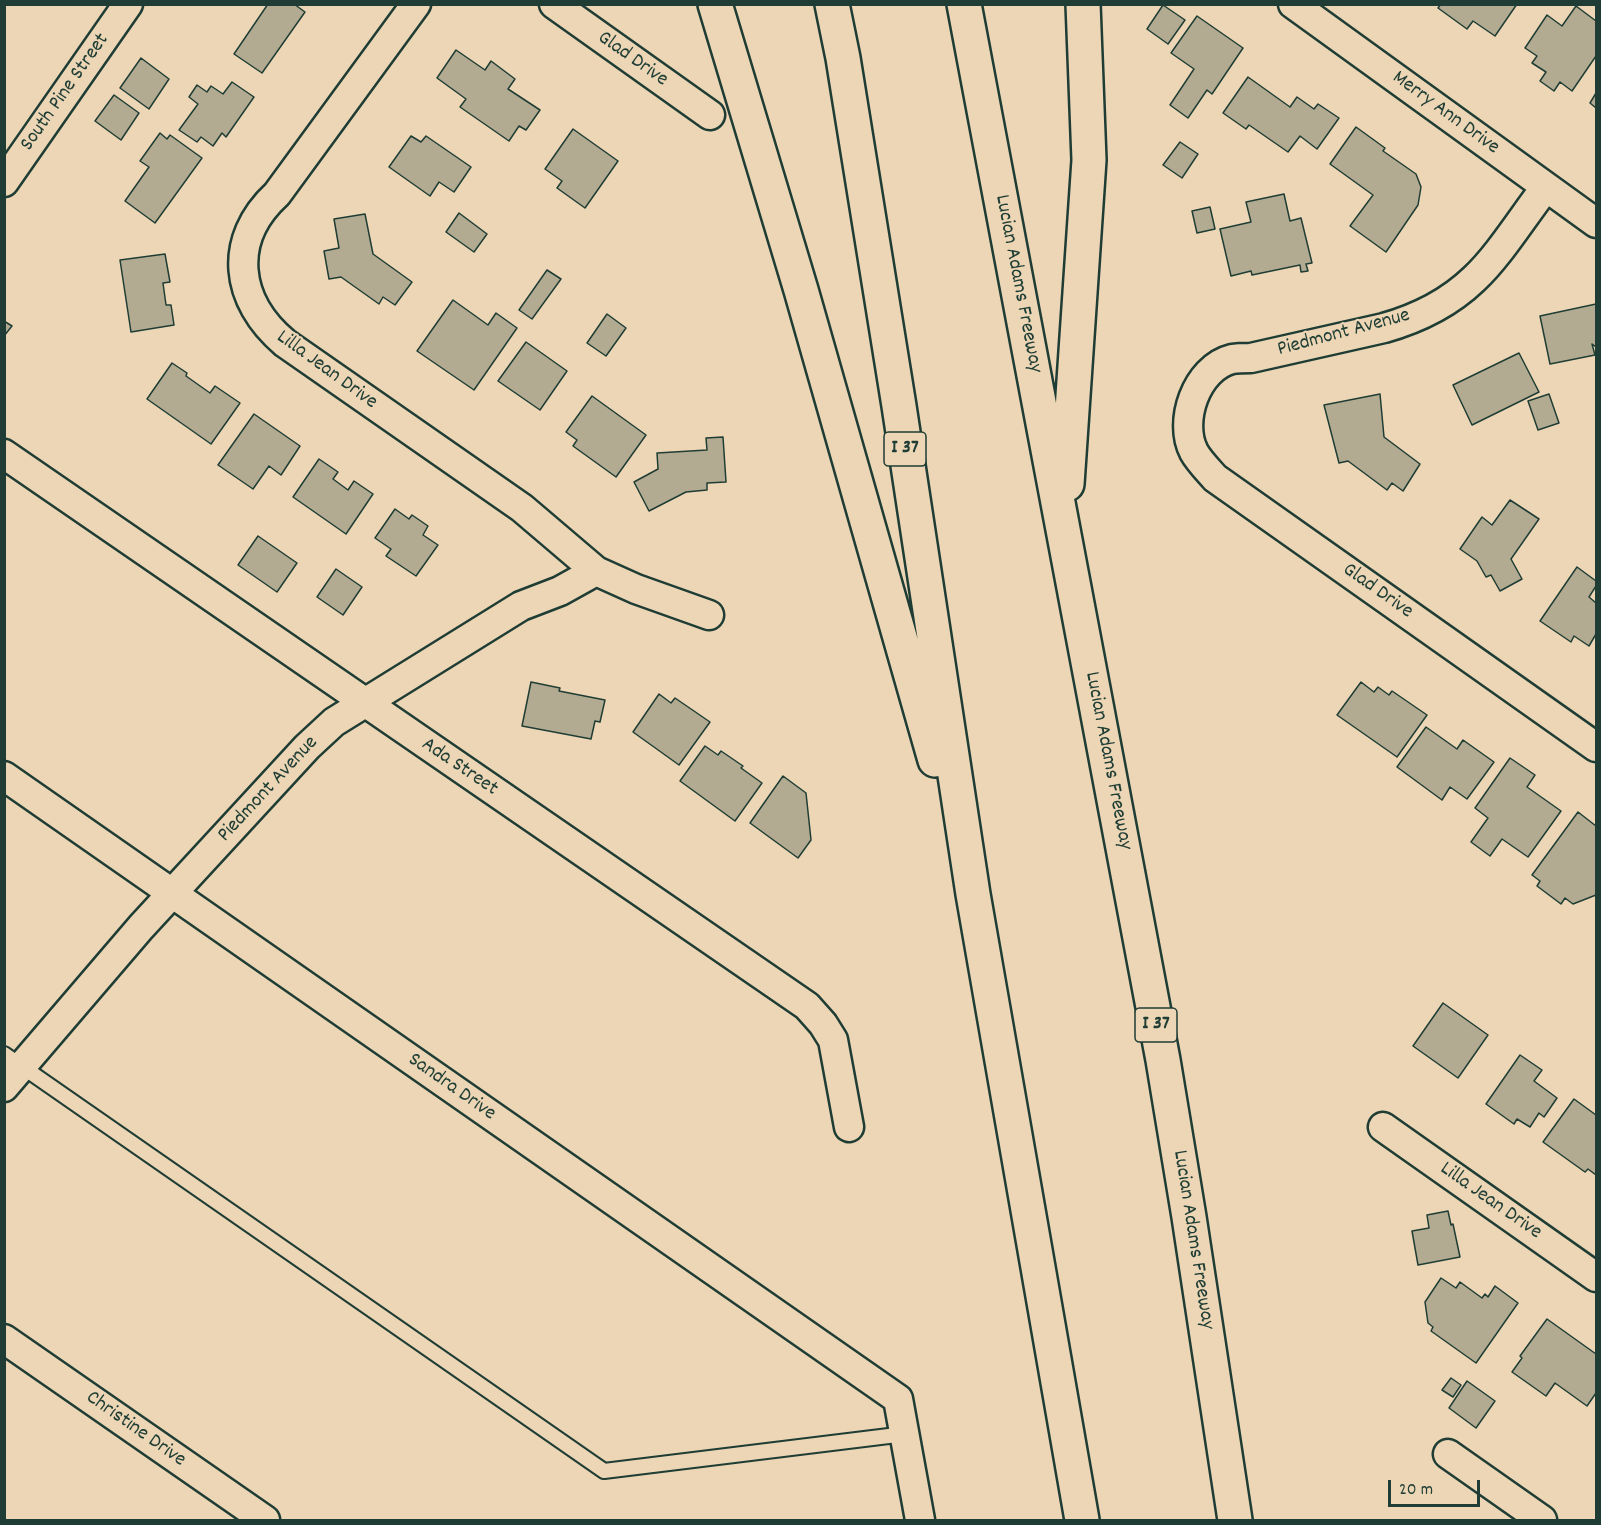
<!DOCTYPE html>
<style>
body{margin:0}
#map{position:relative;width:1601px;height:1525px;overflow:hidden;background:#ecd6b5;font-family:Dekko,sans-serif}
canvas{display:block}
.frame{position:absolute;inset:0;border:6px solid #1f3d34;pointer-events:none}
.scale{position:absolute;left:1388px;top:1480px;width:92px;height:27px;box-sizing:border-box;border:3px solid #1f3d34;border-top:0;padding-left:8px;font-size:18px;line-height:21px;white-space:nowrap;color:#1f3d34;-webkit-text-stroke:4px #ecd6b5;paint-order:stroke}
</style>
<div id="map">
<canvas width="1601" height="1525"></canvas>
<div class="frame"></div>
<div class="scale">20 m</div>
</div>
<script>
const ctx = document.querySelector('canvas').getContext('2d');
ctx.lineJoin = 'round';
function fill(path, color) { ctx.fillStyle = color; ctx.fill(path, 'evenodd'); }
function strokePath(path, color, width, dash) { ctx.strokeStyle = color; ctx.lineWidth = width; ctx.lineCap = dash ? 'butt' : 'round'; ctx.setLineDash(dash || []); ctx.stroke(path); }
function write(font, color, halo, rows, align = 'center') {
  ctx.font = font + ' Dekko,sans-serif'; ctx.lineWidth = 4.5; ctx.setLineDash([]); ctx.textBaseline = 'middle'; ctx.strokeStyle = halo; ctx.fillStyle = color; for (const [text, x, y, turn = 0] of rows) {
    ctx.save(); ctx.translate(x, y); ctx.rotate((+turn || 0) * Math.PI / 180); ctx.textAlign = isNaN(turn) ? turn : align; if (halo) ctx.strokeText(text, 0, 0); ctx.fillText(text, 0, 0); ctx.restore();
  }
}
const building = new Path2D(`
 M 268,4 L 294,4 L 305,12 L 262,73 L 234,54 Z
 M 1441,4 L 1517,4 L 1495,36 L 1473,21 L 1467,29 L 1438,8 Z
 M 1163,5 L 1185,20 L 1168,44 L 1147,29 Z
 M 1576,6 L 1596,21 L 1596,56 L 1572,91 L 1560,82 L 1554,91 L 1540,81 L 1546,72 L 1532,63 L 1537,56 L 1525,48 L 1547,15 L 1562,26 Z
 M 1197,16 L 1243,48 L 1212,94 L 1207,90 L 1188,118 L 1170,105 L 1194,69 L 1171,53 Z
 M 456,50 L 485,70 L 491,61 L 515,79 L 508,89 L 540,110 L 526,130 L 519,126 L 509,141 L 460,107 L 466,99 L 437,78 Z
 M 141,58 L 169,79 L 149,109 L 120,88 Z
 M 1248,77 L 1290,107 L 1297,97 L 1314,109 L 1318,104 L 1339,118 L 1317,149 L 1300,136 L 1288,152 L 1249,125 L 1246,129 L 1223,113 Z
 M 232,82 L 254,97 L 226,137 L 222,133 L 213,146 L 201,137 L 197,142 L 179,130 L 198,104 L 189,97 L 197,85 L 207,92 L 211,86 L 223,94 Z
 M 1596,93 L 1596,108 L 1590,103 Z
 M 114,95 L 139,113 L 121,140 L 95,121 Z
 M 1356,127 L 1385,148 L 1383,151 L 1416,174 L 1421,187 L 1418,205 L 1386,252 L 1350,226 L 1373,195 L 1330,164 Z
 M 573,129 L 618,161 L 585,208 L 557,188 L 562,181 L 545,169 Z
 M 160,133 L 167,139 L 170,135 L 202,158 L 155,223 L 125,201 L 149,167 L 140,161 Z
 M 411,136 L 421,142 L 426,136 L 471,167 L 454,192 L 439,182 L 430,196 L 389,167 Z
 M 1180,142 L 1198,154 L 1182,178 L 1163,165 Z
 M 1284,194 L 1290,221 L 1301,218 L 1312,263 L 1306,264 L 1308,271 L 1301,272 L 1300,265 L 1252,275 L 1251,271 L 1231,276 L 1220,229 L 1251,222 L 1246,202 Z
 M 1210,207 L 1215,229 L 1197,233 L 1192,211 Z
 M 459,213 L 487,234 L 474,252 L 446,232 Z
 M 365,214 L 373,254 L 412,282 L 395,305 L 383,297 L 379,304 L 341,277 L 329,279 L 324,251 L 339,248 L 334,219 Z
 M 165,254 L 170,282 L 163,283 L 166,305 L 171,305 L 174,325 L 131,332 L 120,260 Z
 M 547,270 L 561,279 L 532,319 L 519,310 Z
 M 453,300 L 488,325 L 496,313 L 517,328 L 474,390 L 417,351 Z
 M 1596,304 L 1596,347 L 1592,344 L 1595,355 L 1550,364 L 1540,316 Z
 M 607,314 L 626,328 L 606,356 L 587,343 Z
 M 4,321 L 12,326 L 4,336 Z
 M 526,342 L 567,371 L 540,410 L 498,381 Z
 M 1519,353 L 1539,392 L 1472,425 L 1453,385 Z
 M 172,363 L 187,373 L 186,376 L 210,393 L 215,386 L 240,403 L 211,444 L 147,399 Z
 M 1380,394 L 1384,437 L 1420,464 L 1403,491 L 1392,483 L 1387,490 L 1348,461 L 1339,463 L 1324,405 Z
 M 1549,394 L 1559,423 L 1538,430 L 1528,401 Z
 M 592,396 L 646,435 L 616,477 L 573,446 L 577,440 L 566,432 Z
 M 254,414 L 300,446 L 281,475 L 269,466 L 253,489 L 218,465 Z
 M 723,437 L 726,482 L 707,483 L 707,490 L 686,492 L 649,511 L 634,482 L 658,469 L 657,453 L 707,450 L 706,438 Z
 M 319,459 L 338,472 L 333,479 L 348,490 L 354,481 L 373,494 L 346,534 L 293,497 Z
 M 1510,500 L 1539,519 L 1511,559 L 1522,579 L 1500,591 L 1491,575 L 1486,577 L 1477,561 L 1460,549 L 1482,517 L 1492,525 Z
 M 395,509 L 409,519 L 412,515 L 428,526 L 423,535 L 438,545 L 416,576 L 386,556 L 391,549 L 375,538 Z
 M 258,536 L 297,563 L 277,592 L 238,565 Z
 M 1577,567 L 1596,581 L 1596,586 L 1589,597 L 1596,603 L 1596,634 L 1589,646 L 1574,636 L 1571,642 L 1540,621 Z
 M 336,569 L 362,587 L 343,615 L 317,597 Z
 M 531,682 L 560,688 L 559,691 L 605,700 L 600,722 L 595,721 L 591,739 L 522,726 Z
 M 1361,682 L 1374,692 L 1378,687 L 1389,695 L 1392,691 L 1427,715 L 1397,757 L 1337,715 Z
 M 659,694 L 671,703 L 675,698 L 710,722 L 679,765 L 633,732 Z
 M 1426,727 L 1457,749 L 1463,740 L 1494,762 L 1467,799 L 1450,787 L 1442,800 L 1397,767 Z
 M 705,746 L 718,755 L 721,751 L 743,766 L 741,768 L 762,783 L 735,821 L 680,781 Z
 M 1510,758 L 1535,775 L 1527,787 L 1561,811 L 1528,857 L 1502,839 L 1490,856 L 1471,842 L 1488,818 L 1475,808 Z
 M 783,776 L 806,793 L 811,840 L 798,858 L 750,823 Z
 M 1578,812 L 1596,826 L 1596,895 L 1573,904 L 1565,898 L 1561,904 L 1537,886 L 1540,881 L 1532,875 Z
 M 1443,1003 L 1488,1035 L 1458,1078 L 1413,1046 Z
 M 1520,1055 L 1542,1070 L 1534,1081 L 1557,1098 L 1544,1117 L 1539,1113 L 1530,1127 L 1517,1119 L 1514,1124 L 1486,1104 Z
 M 1574,1099 L 1596,1115 L 1596,1175 L 1588,1169 L 1585,1172 L 1543,1142 Z
 M 1448,1211 L 1451,1225 L 1453,1224 L 1460,1257 L 1418,1265 L 1412,1231 L 1429,1228 L 1427,1215 Z
 M 1441,1278 L 1456,1288 L 1460,1282 L 1482,1298 L 1485,1294 L 1488,1297 L 1495,1286 L 1518,1303 L 1476,1363 L 1431,1331 L 1433,1327 L 1428,1323 L 1425,1302 Z
 M 1547,1319 L 1596,1354 L 1596,1393 L 1587,1406 L 1555,1383 L 1546,1396 L 1512,1372 L 1522,1358 L 1520,1356 Z
 M 1451,1378 L 1461,1385 L 1453,1397 L 1442,1390 Z
 M 1467,1381 L 1495,1401 L 1476,1428 L 1449,1408 Z`);
fill(building, '#b3ab91');
strokePath(building, '#1f3d34', 1.5);
const lane = new Path2D(`
 M 4,1054 L 604,1471 L 905,1434`);
const street = new Path2D(`
 M 416,4 L 277,194 C 227,240 235,301 285,343 L 522,508 L 596,571 L 636,589 L 709,615
 M 554,4 L 710,115
 M 1293,4 L 1596,223
 M 4,182 L 128,4
 M 1546,187 C 1524,215 1499,256 1474,279 C 1449,303 1416,319 1384,328 L 1251,358 C 1245,358 1238,358 1232,359 C 1196,368 1178,422 1194,452 C 1199,461 1208,470 1215,478 L 1596,747
 M 4,454 L 807,1006 L 823,1024 L 833,1040 L 849,1127
 M 4,776 L 898,1399 L 920,1520
 M 4,1087 L 141,927 L 307,747 L 334,722 L 521,606 L 560,591 L 596,571
 M 1383,1127 L 1596,1277
 M 4,1339 L 265,1520
 M 1448,1454 L 1542,1520`);
const highway = new Path2D(`
 M 715,4 L 801,290 L 935,760
 M 832,4 L 843,58 L 899,406 L 973,894 L 1082,1520
 M 964,4 L 1163,1060 L 1189,1217 L 1235,1520
 M 1067,484 L 1089,160 L 1083,4`);
strokePath(lane, '#1f3d34', 18);
strokePath(street, '#1f3d34', 33);
strokePath(highway, '#1f3d34', 38);
strokePath(lane, '#ecd6b5', 14);
strokePath(street, '#ecd6b5', 28);
strokePath(highway, '#ecd6b5', 33);
for (const [x, y, w] of [
 [905,449,42],
 [1156,1025,42]
]) { const box = new Path2D(); box.roundRect(x - w / 2, y - 17, w, 34, 4.5); ctx.fillStyle = '#ecd6b5'; ctx.fill(box); strokePath(box, '#1f3d34', 1.5); }
write('bold 20px', '#1f3d34', null, [
 ["I 37",905,449],
 ["I 37",1156,1025]
]);
write('21px', '#1f3d34', '#ecd6b5', [
 ["Glad Drive",632,60,35],
 ["South Pine Street",66,93,-55],
 ["Merry Ann Drive",1445,114,36],
 ["Lucian Adams Freeway",1017,284,79],
 ["Piedmont Avenue",1344,334,-15],
 ["Lilla Jean Drive",326,371,36],
 ["Glad Drive",1377,592,35],
 ["Lucian Adams Freeway",1107,761,79],
 ["Ada Street",459,768,34],
 ["Piedmont Avenue",269,790,-47],
 ["Sandra Drive",451,1088,35],
 ["Lilla Jean Drive",1490,1202,35],
 ["Lucian Adams Freeway",1192,1240,81],
 ["Christine Drive",135,1430,35]
]);
</script>
